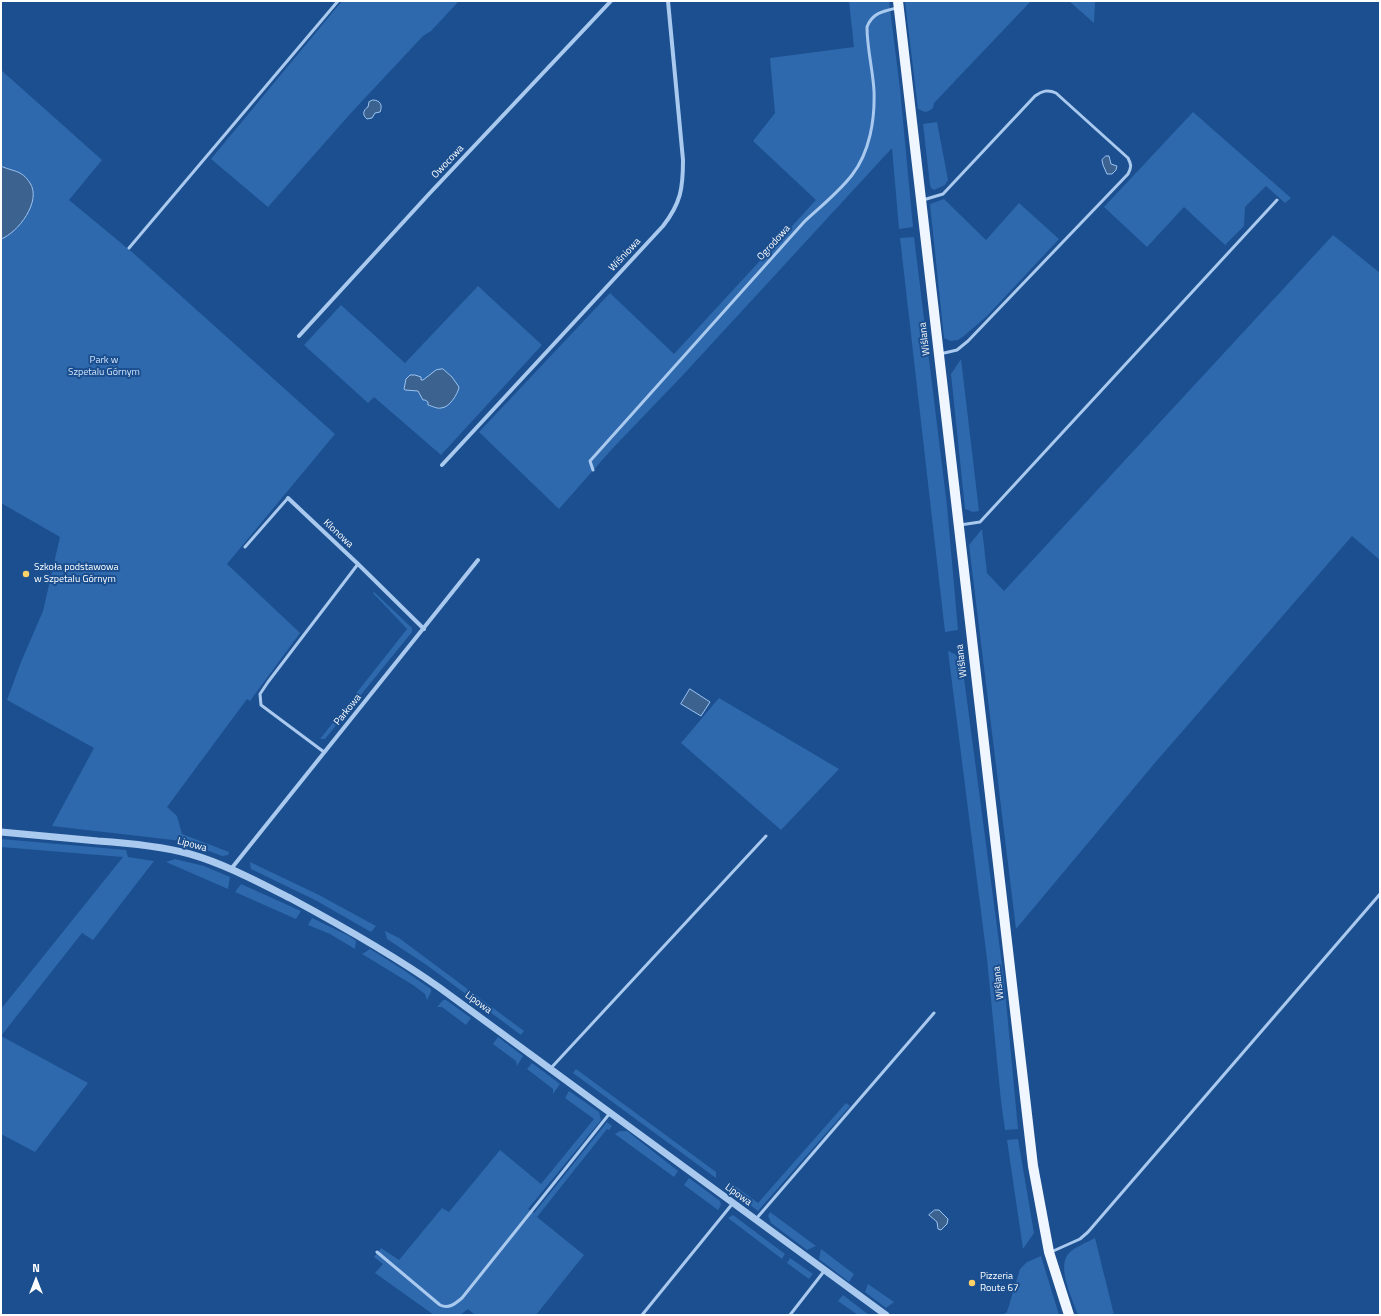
<!DOCTYPE html>
<meta charset="utf-8">
<style>
body{margin:0}
#map{position:relative;width:1381px;height:1316px;overflow:hidden;background:#1b4f8f;font-family:"Titillium Web",sans-serif}
canvas{display:block}
.frame{position:absolute;inset:0;border:2px solid #fff;pointer-events:none}
.north{position:absolute;left:16px;top:1260px;width:40px;height:40px;-webkit-text-stroke:3px #1b4f8f;paint-order:stroke;rotate:0deg;font-size:11px;font-weight:700;line-height:16px;text-align:center;color:#fff}
.north::after{content:'';display:block;margin:auto;width:14px;height:18px;background:#fff;clip-path:polygon(50% 0,100% 100%,50% 72%,0 100%)}
</style>
<div id="map">
<canvas width="1381" height="1316"></canvas>
<div class="frame"></div>
<div class="north">N</div>
</div>
<script>
const ctx = document.querySelector('canvas').getContext('2d');
ctx.lineJoin = 'round';
function fill(path, color) { ctx.fillStyle = color; ctx.fill(path, 'evenodd'); }
function strokePath(path, color, width, dash) { ctx.strokeStyle = color; ctx.lineWidth = width; ctx.lineCap = dash ? 'butt' : 'round'; ctx.setLineDash(dash || []); ctx.stroke(path); }
function write(font, color, halo, rows, align = 'center') {
  ctx.font = font + ' "Titillium Web",sans-serif'; ctx.lineWidth = 4; ctx.setLineDash([]); ctx.textBaseline = 'middle'; ctx.strokeStyle = halo; ctx.fillStyle = color; for (const [text, x, y, turn = 0] of rows) {
    ctx.save(); ctx.translate(x, y); ctx.rotate((+turn || 0) * Math.PI / 180); ctx.textAlign = isNaN(turn) ? turn : align; if (halo) ctx.strokeText(text, 0, 0); ctx.fillText(text, 0, 0); ctx.restore();
  }
}
fill(new Path2D(`
 M 342,1 L 459,1 L 431,31 L 423,36 L 351,113 L 268,207 L 211,159 Z
 M 849,1 L 889,1 L 900,89 L 913,227 L 899,229 L 892,148 L 683,375 L 612,449 L 559,509 L 479,432 L 610,293 L 674,354 L 816,200 L 753,141 L 775,113 L 770,58 L 854,47 Z
 M 905,1 L 1031,1 L 934,103 C 934,109 930,111 925,112 L 918,109 Z
 M 1069,1 L 1095,1 L 1094,23 Z
 M 1,70 L 102,160 L 69,200 L 132,252 L 335,434 L 227,564 L 300,633 L 250,701 L 247,699 L 167,807 L 177,816 L 182,834 L 229,852 L 228,855 L 222,856 L 182,841 L 52,826 L 94,748 L 7,700 L 21,662 L 43,611 L 60,537 L 1,503 Z
 M 1193,112 L 1291,198 L 1285,203 L 1266,186 L 1245,207 L 1244,226 L 1225,245 L 1184,207 L 1147,247 L 1104,207 Z
 M 937,122 L 948,180 L 945,185 L 934,190 L 931,188 L 930,185 L 923,124 Z
 M 944,199 L 986,240 L 1019,203 L 1059,239 L 987,316 L 964,336 L 958,340 L 950,341 L 944,338 L 930,204 Z
 M 1333,235 L 1380,273 L 1380,560 L 1352,536 L 1154,764 L 1016,929 L 969,545 L 982,529 L 987,573 L 1004,591 Z
 M 914,237 L 947,506 L 958,630 L 945,632 L 900,238 Z
 M 478,286 L 542,345 L 441,455 L 374,397 L 368,403 L 304,345 L 341,305 L 405,363 Z
 M 961,359 L 979,511 L 973,512 L 965,509 L 951,374 Z
 M 374,592 L 412,628 L 412,632 L 325,739 L 320,739 L 407,629 L 373,593 Z
 M 948,651 L 955,654 L 962,663 L 1004,980 L 1018,1129 L 1005,1130 L 1001,1101 L 987,959 Z
 M 719,698 L 839,769 L 781,830 L 681,743 Z
 M 1,839 L 126,850 L 128,857 L 154,861 L 93,940 L 82,933 L 1,1036 L 1,1009 L 123,857 L 1,847 Z
 M 175,859 L 204,866 L 230,877 L 228,889 L 166,862 Z
 M 250,862 L 319,895 L 376,926 L 371,932 L 315,900 L 251,869 Z
 M 241,884 L 301,911 L 296,919 L 235,892 Z
 M 312,918 L 349,936 L 356,941 L 355,949 L 330,934 L 308,925 Z
 M 385,931 L 399,938 L 524,1031 L 521,1035 L 428,966 L 387,939 Z
 M 370,949 L 402,969 L 431,989 L 431,992 L 427,1000 L 425,994 L 413,985 L 362,954 Z
 M 443,1000 L 446,1000 L 471,1018 L 466,1025 L 442,1007 L 437,1007 Z
 M 1,1036 L 88,1083 L 35,1152 L 1,1134 Z
 M 498,1037 L 523,1056 L 517,1066 L 516,1061 L 493,1044 Z
 M 532,1063 L 560,1084 L 553,1094 L 553,1089 L 527,1069 Z
 M 576,1069 L 716,1172 L 716,1178 L 573,1073 Z
 M 569,1091 L 599,1112 L 601,1120 L 528,1209 L 534,1213 L 607,1122 L 612,1126 L 609,1130 L 607,1129 L 537,1217 L 584,1255 L 536,1315 L 475,1315 L 468,1309 L 460,1315 L 434,1315 L 375,1273 L 383,1264 L 374,1257 L 381,1248 L 399,1260 L 442,1208 L 449,1212 L 500,1150 L 541,1184 L 594,1119 L 565,1098 Z
 M 846,1103 L 850,1106 L 758,1211 L 727,1187 L 731,1183 L 758,1203 Z
 M 620,1131 L 627,1131 L 678,1171 L 674,1177 L 615,1134 Z
 M 1018,1139 L 1034,1233 L 1023,1249 L 1007,1140 Z
 M 689,1178 L 720,1201 L 721,1205 L 718,1210 L 684,1185 Z
 M 770,1212 L 816,1246 L 807,1250 L 771,1223 L 768,1216 Z
 M 733,1215 L 785,1254 L 782,1259 L 728,1218 Z
 M 1095,1238 L 1114,1315 L 1078,1315 C 1073,1300 1055,1265 1070,1252 C 1075,1247 1088,1242 1095,1238 Z
 M 821,1249 L 854,1274 L 849,1282 L 819,1259 Z
 M 1041,1256 L 1059,1315 L 1003,1315 L 1007,1312 L 1020,1269 L 1027,1262 Z
 M 790,1258 L 813,1274 L 809,1279 L 787,1263 Z
 M 868,1284 L 894,1302 L 886,1308 L 865,1292 Z
 M 843,1295 L 869,1315 L 858,1315 L 838,1301 Z`), '#2e69ad');
const water = new Path2D(`
 M 373,100 C 380,100 383,105 380,112 L 375,113 L 372,118 L 367,119 C 362,115 363,110 368,107 L 369,102 Z
 M 1106,156 L 1109,156 L 1111,164 L 1117,166 L 1116,170 L 1112,174 L 1107,174 L 1103,165 L 1102,160 Z
 M 1,166 C 13,172 21,169 30,183 C 42,201 18,233 1,239 Z
 M 443,369 L 452,377 L 459,387 C 458,394 449,408 441,408 C 437,409 432,406 428,405 L 428,402 L 425,400 L 423,400 L 418,391 L 405,390 L 404,389 L 406,379 L 410,375 L 415,375 L 421,377 L 421,380 L 423,380 L 436,370 Z
 M 690,689 L 710,702 L 701,716 L 681,704 Z
 M 935,1210 L 939,1210 L 948,1219 L 947,1224 L 941,1230 L 938,1229 L 937,1222 L 929,1215 Z`);
fill(water, '#3c6290');
strokePath(water, '#9cc4f0', 1);
strokePath(new Path2D(`
 M 923,200 L 943,194 L 1035,96 C 1042,91 1048,89 1056,93 L 1128,158 C 1131,164 1132,167 1128,174 L 968,341 L 957,350 L 940,354
 M 129,248 L 338,1
 M 593,470 L 590,461 L 804,222 C 820,207 839,192 852,175 C 870,152 875,119 874,91 C 873,70 867,49 867,27 C 872,13 883,11 897,8
 M 960,525 L 980,522 L 1277,200
 M 245,547 L 288,498
 M 324,752 L 261,705 L 260,694 L 268,682 L 358,564
 M 551,1068 L 766,836
 M 756,1219 L 934,1013
 M 377,1252 L 440,1305 C 449,1309 455,1304 462,1298 L 610,1113
 M 1051,1252 L 1080,1239 L 1088,1232 L 1380,894
 M 642,1315 L 733,1203
 M 790,1315 L 825,1270`), '#a9c9ee', 3);
strokePath(new Path2D(`
 M 299,336 L 429,194 L 611,1
 M 442,465 L 663,226 C 681,203 683,188 683,160 L 668,1
 M 288,498 L 358,564 L 424,629
 M 231,869 L 478,560`), '#a9c9ee', 4);
strokePath(new Path2D(`
 M 1,832 C 33,835 65,838 98,841 C 129,843 160,846 190,854 C 225,864 258,882 290,898 C 342,926 392,954 440,988 L 886,1315`), '#a9c9ee', 7);
strokePath(new Path2D(`
 M 898,1 L 1033,1166 L 1049,1252 L 1069,1315`), '#f0f6ff', 10);
for (const [x, y, r, color] of [
 [26,574,4,"#ffd166"],
 [972,1283,4,"#ffd166"]
]) { const dot = new Path2D(); dot.arc(x, y, r, 0, 2 * Math.PI); ctx.fillStyle = color; ctx.fill(dot); strokePath(dot, '#1b4f8f', 1.5); }
write('10px', '#fff', '#1b4f8f', [
 ["Owocowa",448,162,-47],
 ["Ogrodowa",774,243,-48],
 ["Wiśniowa",625,255,-47],
 ["Wiślana",925,339,-97],
 ["Klonowa",338,534,43],
 ["Wiślana",962,661,-97],
 ["Parkowa",348,710,-51],
 ["Lipowa",192,845,15],
 ["Wiślana",999,983,-97],
 ["Lipowa",478,1003,36],
 ["Lipowa",738,1195,36]
]);
write('10px', '#cfe3fa', '#1b4f8f', [
 ["Park w",104,361],
 ["Szpetalu Górnym",104,373]
]);
write('10px', '#fff', '#1b4f8f', [
 ["Szkoła podstawowa",34,568],
 ["w Szpetalu Górnym",34,580],
 ["Pizzeria",980,1277],
 ["Route 67",980,1289]
], 'left');
</script>
